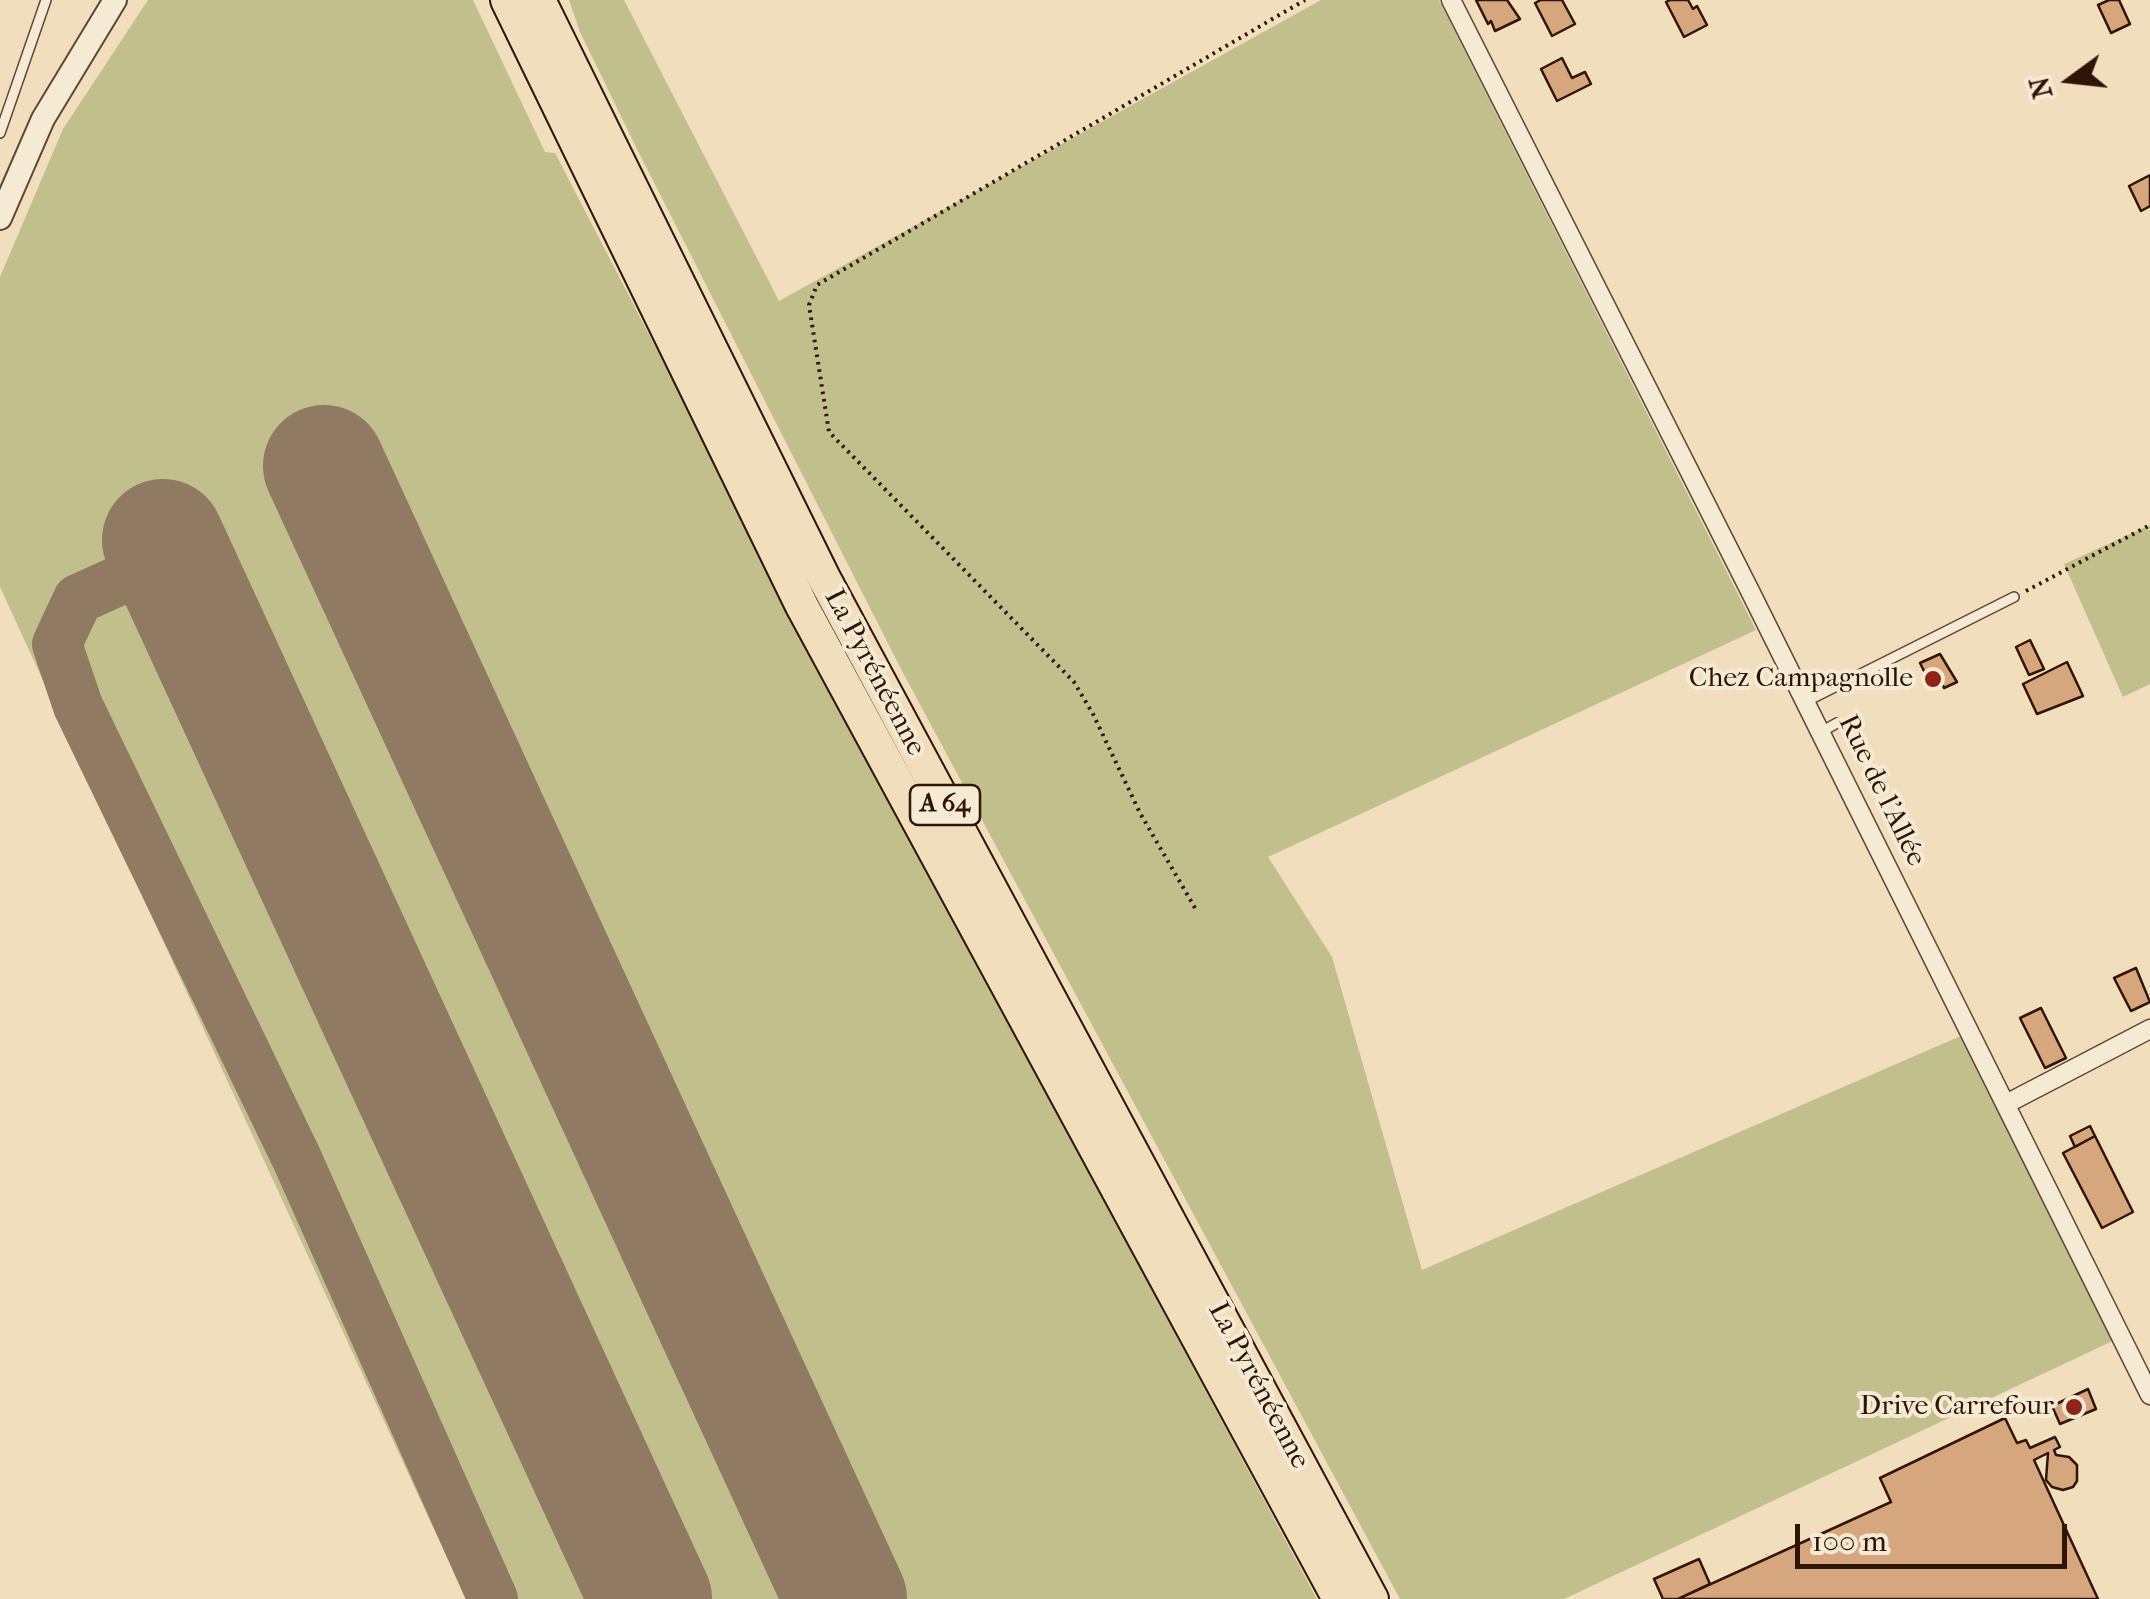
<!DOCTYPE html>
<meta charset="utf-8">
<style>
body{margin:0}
#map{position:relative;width:2150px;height:1599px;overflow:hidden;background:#f0debd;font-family:"IM FELL French Canon",serif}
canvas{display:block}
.north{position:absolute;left:2020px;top:30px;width:100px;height:100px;-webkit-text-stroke:8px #f5ead4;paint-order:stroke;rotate:255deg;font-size:28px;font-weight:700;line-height:40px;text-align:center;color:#301506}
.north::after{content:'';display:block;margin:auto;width:35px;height:45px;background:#301506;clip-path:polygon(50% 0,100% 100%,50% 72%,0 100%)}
.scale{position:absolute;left:1795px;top:1524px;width:272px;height:45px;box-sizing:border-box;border:5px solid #301506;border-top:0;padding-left:12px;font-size:30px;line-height:35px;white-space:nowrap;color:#301506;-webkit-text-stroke:8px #f5ead4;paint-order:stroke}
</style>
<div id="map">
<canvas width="2150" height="1599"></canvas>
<div class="north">N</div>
<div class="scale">100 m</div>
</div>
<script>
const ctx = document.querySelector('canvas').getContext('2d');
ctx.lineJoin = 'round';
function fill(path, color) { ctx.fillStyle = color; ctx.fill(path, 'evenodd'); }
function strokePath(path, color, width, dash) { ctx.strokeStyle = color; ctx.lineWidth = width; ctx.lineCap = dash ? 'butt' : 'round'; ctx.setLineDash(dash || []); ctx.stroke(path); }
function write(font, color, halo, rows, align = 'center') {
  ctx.font = font + ' "IM FELL French Canon",serif'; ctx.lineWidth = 8; ctx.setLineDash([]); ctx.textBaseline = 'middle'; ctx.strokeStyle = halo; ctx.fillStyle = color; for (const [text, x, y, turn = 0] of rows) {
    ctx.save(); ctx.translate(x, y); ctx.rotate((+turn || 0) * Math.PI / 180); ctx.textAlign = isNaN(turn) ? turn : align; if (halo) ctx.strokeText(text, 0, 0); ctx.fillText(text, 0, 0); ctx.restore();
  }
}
fill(new Path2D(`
 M 148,0 L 473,0 L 545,152 L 555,153 L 914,846 L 1317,1599 L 466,1599 L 0,587 L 0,277 L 63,129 Z
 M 569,0 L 624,0 L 779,301 L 1321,0 L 1439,0 L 1756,630 L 1268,857 L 1332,957 L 1422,1270 L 1963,1035 L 2119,1338 L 1564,1599 L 1400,1599 L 901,669 L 636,147 L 580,32 Z
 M 2150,525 L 2150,684 L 2123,697 L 2064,564 Z`), '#c1bf8c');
strokePath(new Path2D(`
 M 158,563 L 78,599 L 57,644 L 78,706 L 297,1159 L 493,1599`), '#907a62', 50);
strokePath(new Path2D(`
 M 324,466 L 846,1599
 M 163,540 L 651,1599`), '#907a62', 122);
const building = new Path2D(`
 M 1476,0 L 1507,0 L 1520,19 L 1495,31 L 1491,21 L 1488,24 Z
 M 1541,0 L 1562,0 L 1575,24 L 1552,36 L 1535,3 Z
 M 1670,0 L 1688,0 L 1693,9 L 1697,6 L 1707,25 L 1684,37 L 1666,2 Z
 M 2109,0 L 2119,0 L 2130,24 L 2111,33 L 2098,5 Z
 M 1562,58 L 1572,78 L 1585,72 L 1591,84 L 1557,101 L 1541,69 Z
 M 2150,175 L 2150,206 L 2141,211 L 2129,186 Z
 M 2030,640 L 2044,669 L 2029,675 L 2016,647 Z
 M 1940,654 L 1957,682 L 1944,688 L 1935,669 L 1925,673 L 1920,663 Z
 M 2067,662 L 2083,696 L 2037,714 L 2023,684 Z
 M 2136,968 L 2150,1002 L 2131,1011 L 2114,978 Z
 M 2041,1008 L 2066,1058 L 2045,1068 L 2020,1018 Z
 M 2090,1126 L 2095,1136 L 2075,1147 L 2070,1136 Z
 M 2095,1136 L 2133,1212 L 2102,1228 L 2063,1153 Z
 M 2088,1389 L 2096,1409 L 2060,1424 L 2052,1406 Z
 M 2005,1418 L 2017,1443 L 2026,1440 L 2030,1448 L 2055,1437 L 2060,1447 L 2054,1450 L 2056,1455 L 2069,1457 L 2077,1465 L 2077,1481 L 2073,1487 L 2063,1490 L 2052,1487 L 2046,1480 L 2048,1453 L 2034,1460 L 2098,1599 L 1678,1599 L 1891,1502 L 1880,1478 Z
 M 1699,1559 L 1710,1584 L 1678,1599 L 1663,1599 L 1654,1579 Z`);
fill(building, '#d6a67f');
strokePath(building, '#301506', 2.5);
const service = new Path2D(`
 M 0,133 L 46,0
 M 1805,702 L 2014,597
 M 1821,732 L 1837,723`);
const minor = new Path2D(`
 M 1451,0 L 1748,587 L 2150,1395
 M 2006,1104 L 2150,1029`);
const tertiary = new Path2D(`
 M 0,218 L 43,119 L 115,0`);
const motorway = new Path2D(`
 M 507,0 L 802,606 L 1339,1599
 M 539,0 L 824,578 L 1372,1599`);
strokePath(service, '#604734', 12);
strokePath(minor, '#604734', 21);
strokePath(tertiary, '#604734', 26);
strokePath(motorway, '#301506', 36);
strokePath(new Path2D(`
 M 2026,591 L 2150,525
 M 1195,908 L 1140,813 L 1093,714 L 1074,682 L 829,432 L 809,305 L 817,285 L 1305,0`), '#301506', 4, [2.5, 5]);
strokePath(service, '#f5ead4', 9);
strokePath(minor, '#f5ead4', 18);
strokePath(tertiary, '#f5ead4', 22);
strokePath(motorway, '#f0debd', 32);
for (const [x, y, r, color] of [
 [1933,679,10,"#8f2418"],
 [2074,1407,10,"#8f2418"]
]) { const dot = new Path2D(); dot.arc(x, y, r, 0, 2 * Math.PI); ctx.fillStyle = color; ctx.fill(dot); strokePath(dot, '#f5ead4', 4); }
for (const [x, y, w] of [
 [945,805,70]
]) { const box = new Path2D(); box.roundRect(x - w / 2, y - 20, w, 40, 8); ctx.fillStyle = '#f5ead4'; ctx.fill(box); strokePath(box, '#301506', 2.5); }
write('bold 25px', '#301506', null, [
 ["A 64",945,805]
]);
write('28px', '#301506', '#f5ead4', [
 ["La Pyrénéenne",874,673,62],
 ["Rue de l'Allée",1881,791,64],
 ["La Pyrénéenne",1258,1386,62]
]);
write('28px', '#301506', '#f5ead4', [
 ["Chez Campagnolle",1913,679],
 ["Drive Carrefour",2054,1407]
], 'right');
</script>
